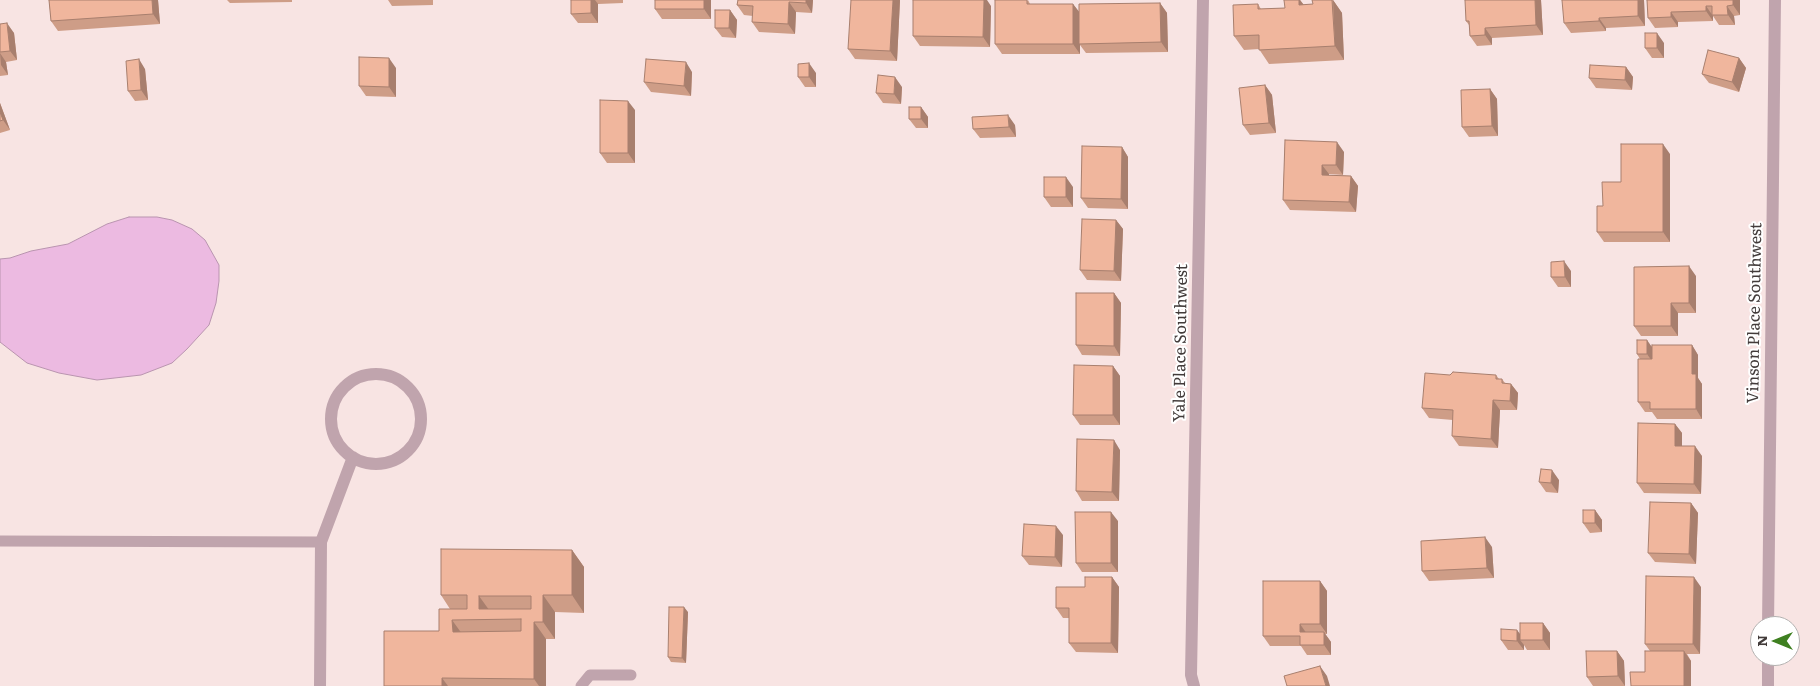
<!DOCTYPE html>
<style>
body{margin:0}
#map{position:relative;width:1820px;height:686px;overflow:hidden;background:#f8e4e3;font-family:Literata,serif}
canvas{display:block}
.north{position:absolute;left:1750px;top:616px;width:50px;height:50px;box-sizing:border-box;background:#fff;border:1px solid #b3b1b0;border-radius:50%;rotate:270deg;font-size:14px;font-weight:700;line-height:20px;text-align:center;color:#423b3a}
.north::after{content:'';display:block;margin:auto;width:18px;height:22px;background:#3f8021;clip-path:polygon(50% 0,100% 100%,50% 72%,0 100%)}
</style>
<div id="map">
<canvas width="1820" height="686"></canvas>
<div class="north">N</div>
</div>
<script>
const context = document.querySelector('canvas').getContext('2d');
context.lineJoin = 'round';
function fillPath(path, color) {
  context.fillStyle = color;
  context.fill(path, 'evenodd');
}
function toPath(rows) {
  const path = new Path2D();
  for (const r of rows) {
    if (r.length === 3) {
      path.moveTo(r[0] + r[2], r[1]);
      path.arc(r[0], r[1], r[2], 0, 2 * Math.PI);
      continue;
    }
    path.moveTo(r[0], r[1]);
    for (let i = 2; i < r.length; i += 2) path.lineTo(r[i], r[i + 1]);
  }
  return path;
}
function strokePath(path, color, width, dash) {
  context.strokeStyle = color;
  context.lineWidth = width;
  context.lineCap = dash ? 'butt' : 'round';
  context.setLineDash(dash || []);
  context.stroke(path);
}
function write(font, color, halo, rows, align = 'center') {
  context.font = font + ' Literata,serif';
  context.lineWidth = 4;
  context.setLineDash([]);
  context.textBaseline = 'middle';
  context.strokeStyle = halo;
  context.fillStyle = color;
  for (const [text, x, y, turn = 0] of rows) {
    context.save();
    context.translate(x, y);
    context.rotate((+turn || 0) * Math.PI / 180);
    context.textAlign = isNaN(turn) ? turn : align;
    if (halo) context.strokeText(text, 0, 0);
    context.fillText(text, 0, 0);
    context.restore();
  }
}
const water = toPath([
 [129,217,157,217,172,220,192,229,205,240,219,265,219,281,216,303,209,325,187,349,172,363,141,375,97,380,59,373,27,363,0,342,0,259,10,258,31,251,68,244,107,224,129,217]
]);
const lane = toPath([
 [0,541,321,542],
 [581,686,590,675,631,675]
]);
const street = toPath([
 [376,419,45],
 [1768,626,1775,0],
 [320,686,321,542,353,457],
 [1194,686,1191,675,1203,0],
 [1768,686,1768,656]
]);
const wall = toPath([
 [49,0,158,0,160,24,58,31,51,21],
 [227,0,292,0,292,2,230,3],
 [388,0,433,0,433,5,392,6],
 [571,0,623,0,623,3,598,4,598,23,578,23,571,14],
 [711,0,711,19,662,19,655,9],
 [738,0,813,0,812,13,796,12,795,34,759,32,752,22,753,16,744,15,737,5],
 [900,0,897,61,855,59,848,49],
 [1028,0,1030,4,1073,4,1079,12,1160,3,1167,13,1168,52,1086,53,1080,45,1080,54,1002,54,995,44],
 [1300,0,1304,5,1313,4,1333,0,1342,13,1344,60,1269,64,1259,49,1244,50,1234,36,1258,4,1261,9,1285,8],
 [1541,0,1543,35,1492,38,1492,45,1477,46,1470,36,1469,25,1466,21],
 [1644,0,1645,26,1606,28,1606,31,1571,33,1564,23],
 [1647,0,1740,0,1740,15,1734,16,1735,25,1719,25,1713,16,1713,21,1678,22,1678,27,1655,28,1648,18],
 [991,6,990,47,920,46,913,36],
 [730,10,737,20,736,38,722,37,715,28],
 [0,24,14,33,17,60,6,62,8,75,0,76],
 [1664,43,1664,58,1652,58,1645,48],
 [1739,58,1746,68,1739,92,1709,83,1702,74],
 [1626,67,1633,77,1632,90,1596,88,1589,78],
 [396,68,396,97,366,96,359,86],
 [145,69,148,100,135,101,128,91],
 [692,72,691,96,651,92,644,82],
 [816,73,816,87,805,87,798,77],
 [1265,85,1272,95,1276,133,1250,135,1243,125],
 [902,87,901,104,883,103,876,93],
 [1490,89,1497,99,1498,136,1469,137,1462,127],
 [0,103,10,130,0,133],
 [921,107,928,117,928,128,916,128,909,119],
 [635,110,635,163,607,163,600,153],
 [1015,125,1016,137,980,138,973,129],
 [1285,140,1344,152,1343,175,1329,174,1329,175,1351,176,1358,186,1356,212,1290,210,1283,200],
 [1122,147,1128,157,1128,209,1088,208,1081,198],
 [1670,154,1670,242,1604,242,1597,232,1603,206,1621,182],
 [1073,187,1073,207,1051,207,1044,197],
 [1116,220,1123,229,1121,281,1087,280,1080,270],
 [1571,271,1571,287,1558,287,1551,277],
 [1696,276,1696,313,1678,313,1678,336,1641,336,1634,326],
 [1114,293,1121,303,1120,356,1082,355,1076,345],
 [1692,345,1698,355,1698,378,1702,384,1702,419,1657,419,1652,412,1645,412,1638,402,1640,359,1637,354,1652,346],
 [1113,366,1120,376,1120,425,1080,425,1073,415],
 [1450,375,1496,375,1499,379,1502,379,1505,383,1511,384,1518,393,1517,410,1500,410,1498,448,1459,446,1452,436,1453,420,1429,418,1422,408],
 [1675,424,1682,433,1682,446,1702,456,1701,494,1644,493,1637,483],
 [1120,450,1119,501,1082,501,1076,491],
 [1559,480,1558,493,1546,492,1539,482],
 [1691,503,1698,513,1696,564,1655,562,1648,553],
 [1595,510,1602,520,1602,532,1590,533,1583,523],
 [1118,521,1118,572,1082,572,1076,563],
 [1063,535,1062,567,1029,565,1022,556],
 [1492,547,1494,578,1429,581,1422,571],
 [572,550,584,567,584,613,555,612,555,639,546,639,546,686,384,686,439,631,450,609,441,595],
 [1112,577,1119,587,1118,653,1076,652,1069,643,1069,618,1063,618,1056,608,1085,587],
 [1320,581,1327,591,1327,634,1325,634,1331,642,1331,655,1307,655,1301,646,1270,646,1263,636],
 [1701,587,1700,654,1687,654,1691,661,1691,686,1645,672,1650,651,1645,644],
 [688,612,686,663,671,662,668,657],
 [1543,623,1550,633,1550,650,1527,650,1524,645,1524,650,1508,650,1501,640,1520,634],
 [1617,651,1624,661,1625,686,1593,686,1587,677]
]);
const shadedWall = toPath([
 [152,0,158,0,160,24,153,14],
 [591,0,595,0,598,4,598,23,591,13],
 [704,0,711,0,711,19,704,9],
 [806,0,813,0,812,13,806,3],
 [893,0,900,0,897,61,890,51],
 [984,0,987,0,991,6,990,47,983,37],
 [1299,0,1300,0,1309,12,1299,5],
 [1333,0,1342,13,1344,60,1335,46],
 [1535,0,1541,0,1543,35,1536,25],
 [1638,0,1644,0,1645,26,1638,16],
 [1733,0,1740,0,1740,15,1733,5],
 [789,2,796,12,795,34,788,24],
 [1160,3,1167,13,1168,52,1161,42],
 [1073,4,1080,13,1080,54,1073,44],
 [1706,6,1713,16,1713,21,1706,11],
 [1727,6,1734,16,1735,25,1728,15],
 [730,10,737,20,736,38,729,28],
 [1671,12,1678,22,1678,27,1671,17],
 [1599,18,1606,28,1606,31,1599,21],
 [7,23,14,33,17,60,10,51],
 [1485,28,1492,38,1492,45,1485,35],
 [1657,33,1664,43,1664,58,1657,48],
 [0,53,6,62,8,75,1,65],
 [389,58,396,68,396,97,389,87],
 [1739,58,1746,68,1739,92,1732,82],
 [139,59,145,69,148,100,141,90],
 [686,62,692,72,691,96,684,86],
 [809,63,816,73,816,87,809,77],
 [1626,67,1633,77,1632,90,1625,80],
 [895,77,902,87,901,104,894,94],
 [1265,85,1272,95,1276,133,1269,123],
 [1490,89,1497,99,1498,136,1492,126],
 [628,101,635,110,635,163,628,153],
 [0,103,10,130,3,120,0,112],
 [921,107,928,117,928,128,921,119],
 [1008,115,1015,125,1016,137,1009,127],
 [1337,142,1344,152,1343,175,1336,165],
 [1663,144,1670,154,1670,242,1663,232],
 [1122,147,1128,157,1128,209,1121,199],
 [1322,165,1329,174,1329,185,1322,175],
 [1351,176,1358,186,1356,212,1349,202],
 [1066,177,1073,187,1073,207,1066,197],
 [1116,220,1123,229,1121,281,1114,271],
 [1564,261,1571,271,1571,287,1565,277],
 [1689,266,1696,276,1696,313,1689,303],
 [1114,293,1121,303,1120,356,1114,346],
 [1671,303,1678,313,1678,336,1671,326],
 [1647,340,1654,350,1654,364,1647,354],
 [1692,345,1698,355,1698,378,1702,384,1702,419,1696,409,1692,374],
 [1113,366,1120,376,1120,425,1113,415],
 [1511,384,1518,393,1517,410,1510,401],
 [1493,400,1500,410,1498,448,1491,439],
 [1675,424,1682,433,1682,456,1675,446],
 [1114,440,1120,450,1119,501,1112,492],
 [1695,446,1702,456,1701,494,1694,484],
 [1552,470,1559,480,1558,493,1551,483],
 [1691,503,1698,513,1696,564,1689,554],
 [1595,510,1602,520,1602,532,1595,523],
 [1111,512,1118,521,1118,572,1111,563],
 [1056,526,1063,535,1062,567,1055,557],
 [1485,537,1492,547,1494,578,1487,568],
 [572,550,584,567,584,613,572,595],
 [1112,577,1119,587,1118,653,1111,643],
 [1694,577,1701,587,1700,654,1693,644],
 [1320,581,1327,591,1327,634,1320,624],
 [543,595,555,612,555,639,543,622],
 [479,596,492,614,479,609],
 [684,607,688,612,686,663,682,658],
 [452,620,465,638,453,632],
 [534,622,546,639,546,686,539,686,534,679],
 [1543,623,1550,633,1550,650,1543,640],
 [1300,624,1307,634,1300,632],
 [1517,630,1524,639,1520,640,1524,645,1524,650,1517,641],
 [1324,632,1331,642,1331,655,1324,645],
 [1617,651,1624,661,1625,686,1618,676],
 [1684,651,1691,661,1691,686,1684,686],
 [1320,666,1327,676,1330,686,1326,686],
 [442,678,448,686,442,686]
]);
const building = toPath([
 [49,0,152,0,153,14,51,21,49,0],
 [571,0,591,0,591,13,571,14,571,0],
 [655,0,704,0,704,9,655,9,655,0],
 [738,0,806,0,806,3,789,2,788,24,752,22,753,6,737,5,738,0],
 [851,0,893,0,890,51,848,49,851,0],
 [913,0,984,0,983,37,913,36,913,0],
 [995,0,1027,0,1027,4,1073,4,1073,44,995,44,995,0],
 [1284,0,1299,0,1299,5,1313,4,1312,0,1332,0,1335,46,1259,50,1259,35,1234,36,1233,5,1258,4,1258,9,1285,8,1284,0],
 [1465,0,1535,0,1536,25,1485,28,1485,35,1470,36,1469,21,1466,21,1465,0],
 [1562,0,1638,0,1638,16,1599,18,1599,21,1564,23,1562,0],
 [1647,0,1733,0,1733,5,1727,6,1728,15,1712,15,1712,6,1706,6,1706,11,1671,12,1671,17,1648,18,1647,0],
 [1160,3,1161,42,1079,44,1079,4,1160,3],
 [715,10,730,10,729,28,715,28,715,10],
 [7,23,10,51,0,52,0,24,7,23],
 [1645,33,1657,33,1657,48,1645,48,1645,33],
 [1708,50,1739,58,1732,82,1702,74,1708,50],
 [359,57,389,58,389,87,359,86,359,57],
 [139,59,141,90,128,91,126,61,139,59],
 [646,59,686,62,684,86,644,82,646,59],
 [809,63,809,77,798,77,798,64,809,63],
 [1590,65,1626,67,1625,80,1589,78,1590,65],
 [878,75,895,77,894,94,876,93,878,75],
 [1265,85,1269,123,1243,125,1239,88,1265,85],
 [1490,89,1492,126,1462,127,1461,90,1490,89],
 [600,100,628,101,628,153,600,153,600,100],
 [909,107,921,107,921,119,909,119,909,107],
 [0,112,3,120,0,121,0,112],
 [1008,115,1009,127,973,129,972,117,1008,115],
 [1285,140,1337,142,1336,165,1322,165,1322,175,1351,176,1349,202,1283,200,1285,140],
 [1621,144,1663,144,1663,232,1597,232,1597,206,1603,206,1602,182,1621,182,1621,144],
 [1082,146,1122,147,1121,199,1081,198,1082,146],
 [1044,177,1066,177,1066,197,1044,197,1044,177],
 [1082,219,1116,220,1114,271,1080,270,1082,219],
 [1564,261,1565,277,1551,277,1551,262,1564,261],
 [1689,266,1689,303,1671,303,1671,326,1634,326,1634,267,1689,266],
 [1076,293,1114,293,1114,346,1076,345,1076,293],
 [1637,340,1647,340,1647,354,1637,354,1637,340],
 [1652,345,1692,345,1692,374,1696,374,1696,409,1650,409,1650,402,1638,402,1638,359,1652,359,1652,345],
 [1074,365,1113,366,1113,415,1073,415,1074,365],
 [1453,372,1496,375,1496,379,1502,379,1502,383,1511,384,1510,401,1493,400,1491,439,1452,436,1453,410,1422,408,1425,373,1450,375,1453,372],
 [1638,423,1675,424,1675,446,1695,446,1694,484,1637,483,1638,423],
 [1077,439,1114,440,1112,492,1076,491,1077,439],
 [1541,469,1552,470,1551,483,1539,482,1541,469],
 [1650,502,1691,503,1689,554,1648,553,1650,502],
 [1583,510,1595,510,1595,523,1583,523,1583,510],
 [1075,512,1111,512,1111,563,1076,563,1075,512],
 [1024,524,1056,526,1055,557,1022,556,1024,524],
 [1485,537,1487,568,1422,571,1421,541,1485,537],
 [441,549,572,550,572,595,543,595,543,622,534,622,534,679,442,678,442,686,384,686,384,631,439,631,439,609,467,609,467,595,441,595,441,549],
 [479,596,531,596,531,609,479,609,479,596],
 [521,619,521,631,453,632,452,620,521,619],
 [1646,576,1694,577,1693,644,1645,644,1646,576],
 [1085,577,1112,577,1111,643,1069,643,1069,608,1056,608,1056,587,1085,587,1085,577],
 [1263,581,1320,581,1320,624,1300,624,1300,632,1324,632,1324,645,1300,645,1300,636,1263,636,1263,581],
 [669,607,684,607,682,658,668,657,669,607],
 [1520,623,1543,623,1543,640,1520,640,1520,623],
 [1501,629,1517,630,1517,641,1501,640,1501,629],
 [1586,651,1617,651,1618,676,1587,677,1586,651],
 [1645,651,1684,651,1684,686,1631,686,1630,672,1645,672,1645,651],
 [1320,666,1326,686,1287,686,1284,676,1320,666]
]);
const streetNames = [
 ["Vinson Place Southwest",1755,313,-89],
 ["Yale Place Southwest",1181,343,-89]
];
fillPath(water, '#ecbae1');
strokePath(water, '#b994af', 1);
strokePath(lane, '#c0a4ad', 11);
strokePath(street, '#c0a4ad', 12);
fillPath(wall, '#ce9d87');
fillPath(shadedWall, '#a87f6e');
fillPath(building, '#f0b69d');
strokePath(building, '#a87f6e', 1);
write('16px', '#423b3a', '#fff', streetNames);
</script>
